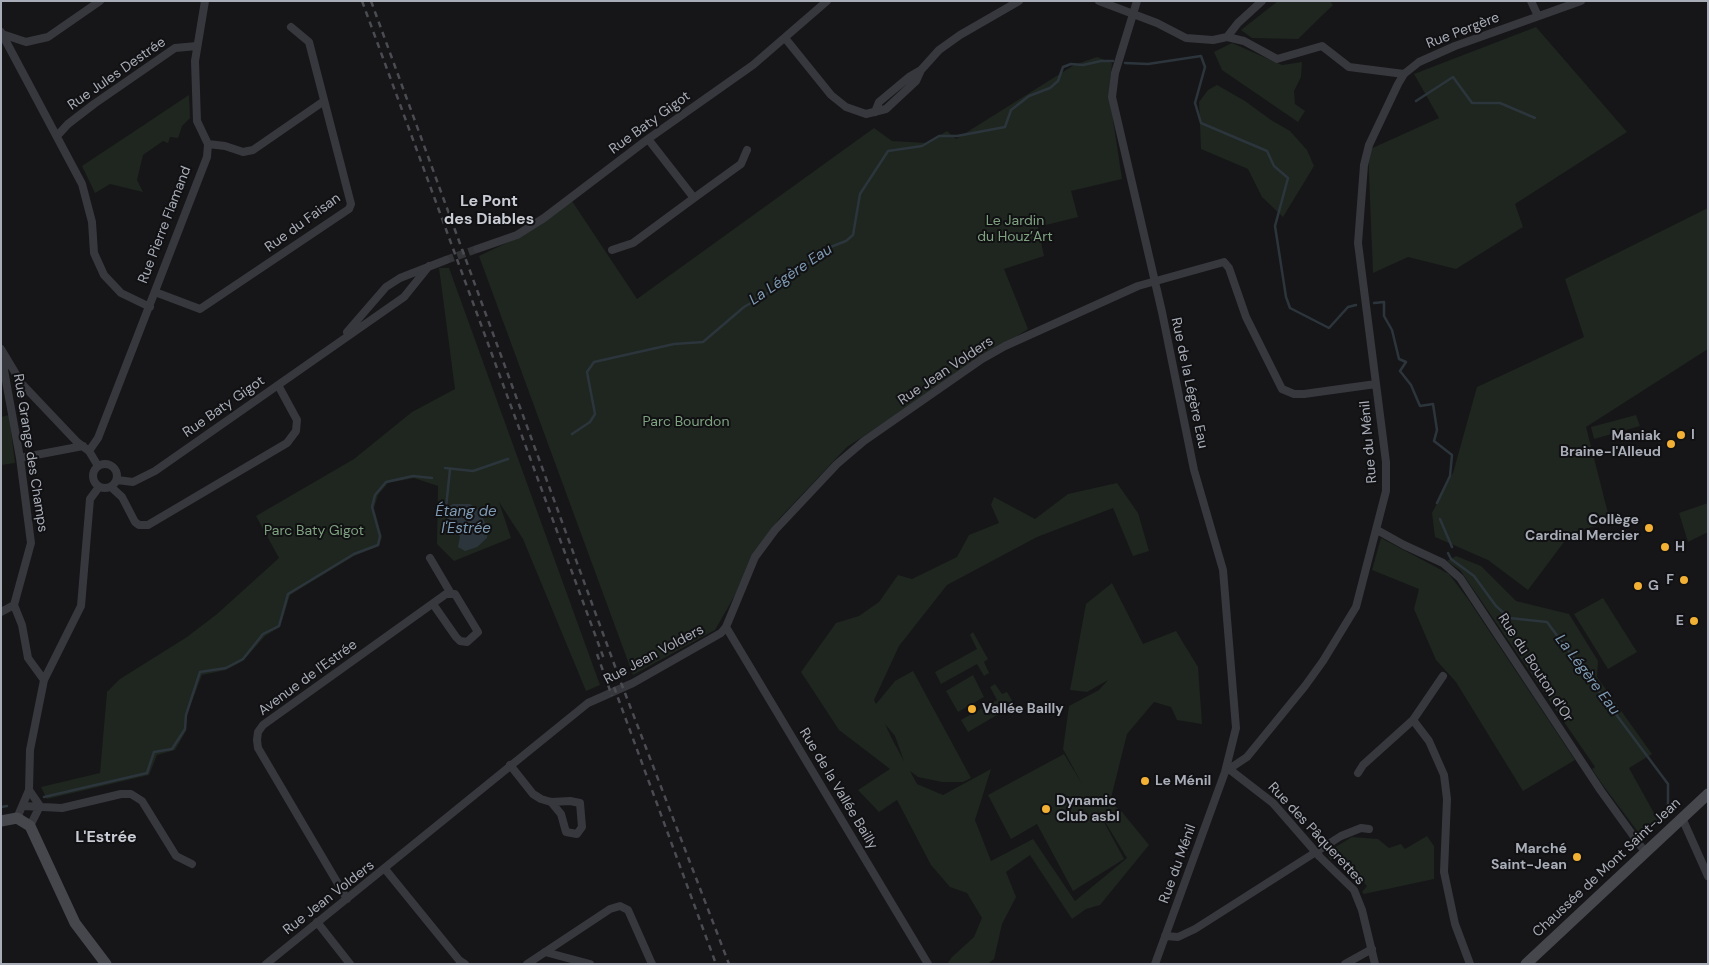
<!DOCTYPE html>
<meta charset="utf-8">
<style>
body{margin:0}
#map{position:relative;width:1709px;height:965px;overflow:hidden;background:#161618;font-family:"DM Sans",sans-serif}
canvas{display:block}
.frame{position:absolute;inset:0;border:2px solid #a8adb8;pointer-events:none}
</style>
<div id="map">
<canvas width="1709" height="965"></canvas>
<div class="frame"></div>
</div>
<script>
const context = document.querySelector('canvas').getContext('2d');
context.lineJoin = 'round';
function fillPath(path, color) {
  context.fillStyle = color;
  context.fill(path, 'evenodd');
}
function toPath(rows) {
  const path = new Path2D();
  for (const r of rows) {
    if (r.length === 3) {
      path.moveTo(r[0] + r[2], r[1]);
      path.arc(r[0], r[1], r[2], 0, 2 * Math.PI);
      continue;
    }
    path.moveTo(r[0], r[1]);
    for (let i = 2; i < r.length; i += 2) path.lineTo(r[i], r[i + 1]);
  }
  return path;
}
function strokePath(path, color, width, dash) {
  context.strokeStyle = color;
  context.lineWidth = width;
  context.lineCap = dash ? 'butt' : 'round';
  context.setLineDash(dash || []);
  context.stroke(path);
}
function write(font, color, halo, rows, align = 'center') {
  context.font = font + ' "DM Sans",sans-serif';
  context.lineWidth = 4;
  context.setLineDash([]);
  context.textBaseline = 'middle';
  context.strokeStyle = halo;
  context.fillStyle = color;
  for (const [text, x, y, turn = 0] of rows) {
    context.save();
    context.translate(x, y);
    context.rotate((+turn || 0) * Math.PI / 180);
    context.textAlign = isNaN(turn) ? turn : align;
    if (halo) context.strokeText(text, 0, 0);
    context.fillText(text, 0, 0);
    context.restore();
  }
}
const green = toPath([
 [1278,1,1330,1,1333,5,1298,39,1252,38,1241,30],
 [1536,27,1627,132,1515,204,1523,227,1456,269,1408,257,1373,273,1368,150,1439,118,1414,74],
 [1232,43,1282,65,1302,62,1301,77,1294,91,1295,104,1305,111,1298,122,1222,70,1214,52],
 [1097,57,1112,63,1109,93,1122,179,1071,191,1078,217,1038,227,1044,256,1004,269,1028,329,847,447,778,520,715,630,633,675,479,256,523,235,572,201,637,299,874,128,892,141,927,143,947,131,956,139,1074,65],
 [1217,85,1245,101,1271,120,1290,131,1307,150,1314,166,1283,217,1262,197,1248,169,1201,149,1199,102,1208,90],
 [189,95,190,118,182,126,178,138,170,137,168,143,163,141,143,155,137,180,143,192,110,184,95,193,82,166],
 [1708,208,1708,349,1586,427,1610,521,1570,534,1528,590,1488,560,1435,537,1432,513,1453,473,1477,387,1584,337,1565,279],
 [439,268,449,268,600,685,586,691,523,539,499,502,511,538,454,561,437,544,438,486,414,478,388,483,378,495,374,508,382,537,379,546,354,556,290,595,280,627,265,636,243,661,226,670,202,675,187,714,186,731,175,750,157,755,149,775,47,799,41,787,100,773,107,692,120,679,187,637,217,614,279,558,256,516,354,459,412,412,455,389],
 [9,415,15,463,1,465,1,417],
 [1636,415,1640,426,1594,439,1591,427],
 [1117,483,1138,513,1149,551,1133,556,1113,508,1037,537,947,585,899,646,874,700,876,704,895,681,913,671,971,778,963,782,942,782,918,777,910,771,917,784,943,795,991,769,975,820,991,861,1033,839,1075,901,1127,858,1096,807,1124,859,1073,891,1037,824,1011,839,988,795,1064,754,1082,784,1063,749,1069,706,1099,690,1108,680,1087,692,1070,690,1086,604,1112,583,1143,644,1176,631,1198,667,1202,724,1177,720,1171,707,1154,702,1127,734,1110,802,1122,812,1149,845,1100,905,1086,909,1072,919,1030,855,1006,872,1016,897,1002,924,994,959,988,964,947,964,952,957,974,937,982,918,967,893,950,887,931,865,897,800,879,812,858,790,890,769,839,730,801,672,836,623,859,616,879,602,898,575,912,579,957,557,969,535,999,523,991,505,994,497,1035,519,1068,494],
 [885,724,895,736,904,761,892,739],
 [1708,503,1708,532,1688,542,1679,513],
 [1381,538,1449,574,1468,599,1575,760,1523,791,1456,682,1436,660,1414,609,1419,589,1372,570],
 [1456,556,1481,566,1516,601,1569,614,1598,661,1597,677,1652,754,1629,768,1659,822,1641,836,1602,784,1592,769,1595,767,1460,570,1447,561],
 [1603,598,1637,652,1608,669,1574,614],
 [973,632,988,659,984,662,989,673,984,676,977,664,941,684,935,672,977,649,970,635],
 [973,675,984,697,958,712,946,691],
 [995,684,1002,694,1007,692,1016,707,1009,708,968,732,961,720,997,700,990,687],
 [1427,836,1434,846,1434,879,1364,894,1362,892,1367,886,1337,854,1331,860,1327,855,1334,848,1352,837,1378,839,1389,848,1401,844,1405,849]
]);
const water = toPath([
 [453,504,470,504,479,510,488,529,487,538,477,547,465,551,458,547,460,536,448,526,446,508]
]);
const stream = toPath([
 [1125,63,1148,64,1201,56,1205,67,1195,103,1201,123,1267,151,1274,166,1288,178,1275,226,1286,297,1290,308,1329,328,1348,307,1356,305],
 [1416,101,1453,77,1472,103,1500,103,1535,118],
 [1374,303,1384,302,1384,316,1392,330,1399,359,1406,362,1400,371,1411,385,1420,406,1433,404,1437,430,1434,441,1452,455,1450,476,1437,503],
 [572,434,590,422,595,414,587,372,594,362,674,344,703,342,744,307,775,289,828,248,846,241,853,235,860,194,888,151,922,146,939,136,957,136,1005,127,1011,110,1029,96,1050,88,1058,81,1063,67,1071,64,1083,65,1101,61,1113,61],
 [445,468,473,471,508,459],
 [446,508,450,469],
 [1440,519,1452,547],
 [1448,553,1451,559,1474,576,1496,606,1509,618,1547,622,1668,784,1668,811],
 [44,797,147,773,154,752,172,749,185,729,186,715,200,672,226,668,243,659,263,634,279,626,288,594,354,554,378,545,380,536,372,507,375,495,386,482,413,476,432,478],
 [1,807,7,806]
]);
const minorTunnel = toPath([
 [446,260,477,249]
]);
const minor = toPath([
 [1099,1,1157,23,1186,38,1213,40,1227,37,1244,41,1277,59,1322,46,1349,67,1404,74],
 [1137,1,1115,73,1112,97,1162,312,1194,470,1223,570,1236,728,1225,772,1155,964],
 [1531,1,1538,16],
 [1,32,82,184,92,222,94,253,104,275,121,293,150,307],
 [2,34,26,42,48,37,100,1],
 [1227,37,1238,23,1262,1],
 [785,38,831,95,846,107,866,114,886,109,916,81,921,70,939,50,960,35,1019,1],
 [875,112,879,102,909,77,921,70],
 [57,136,68,124,94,104,175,48,197,46],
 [648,139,694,198],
 [208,144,225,146,243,152,253,150,324,101],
 [477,249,517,235,544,218,648,139,753,65,827,1],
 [612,250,633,243,694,198,741,164,747,150],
 [155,292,200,309,349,209,351,204,309,42,291,27],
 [347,332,386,287,400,278,446,260],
 [1,349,22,384,77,442,89,451,98,466],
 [89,451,98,438,207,157,208,144,197,121,195,61,205,1],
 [20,458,83,446],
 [105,476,12],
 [117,480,133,482,155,471,404,297,429,266],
 [111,487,122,497,135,522,139,525,148,525,287,443,296,431,297,420,278,385],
 [1377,530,1404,545,1443,563,1460,578,1601,791,1645,852],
 [430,558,450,592],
 [14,605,22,625,28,658,44,680],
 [1,612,14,605,31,543,20,458,4,370,6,360],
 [726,627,928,964],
 [1413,720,1429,741,1444,775,1447,799,1444,872,1455,924,1470,964],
 [510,765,533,794,541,799,551,802,570,801,580,803,582,827,577,834,566,832,561,814,551,802],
 [1229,769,1247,757,1305,686,1323,661,1356,607,1386,491,1386,462,1358,243,1364,165,1369,145,1398,84,1404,74,1419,62,1455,46,1581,1],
 [1226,771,1229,769,1273,803,1320,857,1354,890,1362,910,1375,964],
 [1358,773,1363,765,1413,720,1443,676],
 [29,790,40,806],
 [23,806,62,808,121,794,131,794,142,801,176,856,192,864],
 [17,818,29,790,30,750,44,680,81,606,90,499,99,487],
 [1682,818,1708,876],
 [30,826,40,806],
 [385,869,459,960,465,964],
 [347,899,258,748,257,740,258,732,263,725,446,594,455,594,478,632,467,642,460,641,456,637,433,604],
 [317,922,350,964],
 [1165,936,1178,937,1195,929,1341,836,1361,828,1369,829],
 [545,952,590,964],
 [266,964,588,703,633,683,721,633,726,627,755,557,775,530,837,464,864,441,982,359,1005,346,1138,286,1224,262,1229,268,1246,317,1282,389,1294,394,1304,394,1376,384],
 [527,964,610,909,620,906,628,910,652,964],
 [1345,964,1372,949]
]);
const secondary = toPath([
 [1,821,17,818,30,826,75,923,106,964],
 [1526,964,1708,794]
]);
const rail = toPath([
 [362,1,604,659],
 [371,1,620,680,729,964],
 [597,654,612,696],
 [614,687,716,964]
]);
const markers = [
 [1681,435,5,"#f2b134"],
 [1671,444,5,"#f2b134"],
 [1649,528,5,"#f2b134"],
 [1665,547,5,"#f2b134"],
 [1684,580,5,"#f2b134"],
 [1638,586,5,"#f2b134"],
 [1694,621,5,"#f2b134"],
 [972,709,5,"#f2b134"],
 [1145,781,5,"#f2b134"],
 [1046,809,5,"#f2b134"],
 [1577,857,5,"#f2b134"]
];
const streetNames = [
 ["Rue Pergère",1463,31,-21],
 ["Rue Jules Destrée",117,74,-35],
 ["Rue Baty Gigot",650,123,-36],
 ["Rue du Faisan",303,223,-36],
 ["Rue Pierre Flamand",165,225,-69],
 ["Rue Jean Volders",946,371,-34],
 ["Rue de la Légère Eau",1189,383,78],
 ["Rue Baty Gigot",224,407,-35],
 ["Rue du Ménil",1369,442,-95],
 ["Rue Grange des Champs",30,453,81],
 ["Rue Jean Volders",654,655,-28],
 ["Rue du Bouton d'Or",1535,668,57],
 ["Avenue de l'Estrée",308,678,-36],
 ["Rue de la Vallée Bailly",838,789,59],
 ["Rue des Pâquerettes",1316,834,47],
 ["Rue du Ménil",1178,864,-70],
 ["Chaussée de Mont Saint-Jean",1607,868,-43],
 ["Rue Jean Volders",329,898,-38]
];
const parkNames = [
 ["Le Jardin",1015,221],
 ["du Houz’Art",1015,237],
 ["Parc Bourdon",686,422],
 ["Parc Baty Gigot",314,531]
];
const poiNames = [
 ["I",1691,435],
 ["Maniak",1661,436,"right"],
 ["Braine-l'Alleud",1661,452,"right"],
 ["Collège",1639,520,"right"],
 ["Cardinal Mercier",1639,536,"right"],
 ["H",1675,547],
 ["F",1674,580,"right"],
 ["G",1648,586],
 ["E",1684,621,"right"],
 ["Vallée Bailly",982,709],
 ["Le Ménil",1155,781],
 ["Dynamic",1056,801],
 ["Club asbl",1056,817],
 ["Marché",1567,849,"right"],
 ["Saint-Jean",1567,865,"right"]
];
const waterNames = [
 ["La Légère Eau",791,275,-34],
 ["Étang de",466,512],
 ["l'Estrée",466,529],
 ["La Légère Eau",1587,675,53]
];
const quarterNames = [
 ["Le Pont",489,202],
 ["des Diables",489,220],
 ["L'Estrée",106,838]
];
fillPath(green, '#1e261f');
fillPath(water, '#2c353c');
strokePath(stream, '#2c353c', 2.5);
strokePath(minorTunnel, '#333438', 8, [8, 4]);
strokePath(minor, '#37383d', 8);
strokePath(secondary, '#45474d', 11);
strokePath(rail, '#4a4c52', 2.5, [6, 5]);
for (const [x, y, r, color] of markers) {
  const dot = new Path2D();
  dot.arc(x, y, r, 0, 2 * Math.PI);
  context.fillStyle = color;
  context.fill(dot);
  strokePath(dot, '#111113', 2);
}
write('14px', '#a8adb8', '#111113', streetNames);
write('14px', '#7fa381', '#111113', parkNames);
write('bold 14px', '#a8adb8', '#111113', poiNames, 'left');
write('italic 15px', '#7f9bb3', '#111113', waterNames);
write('bold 16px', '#c9ccd4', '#111113', quarterNames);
</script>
